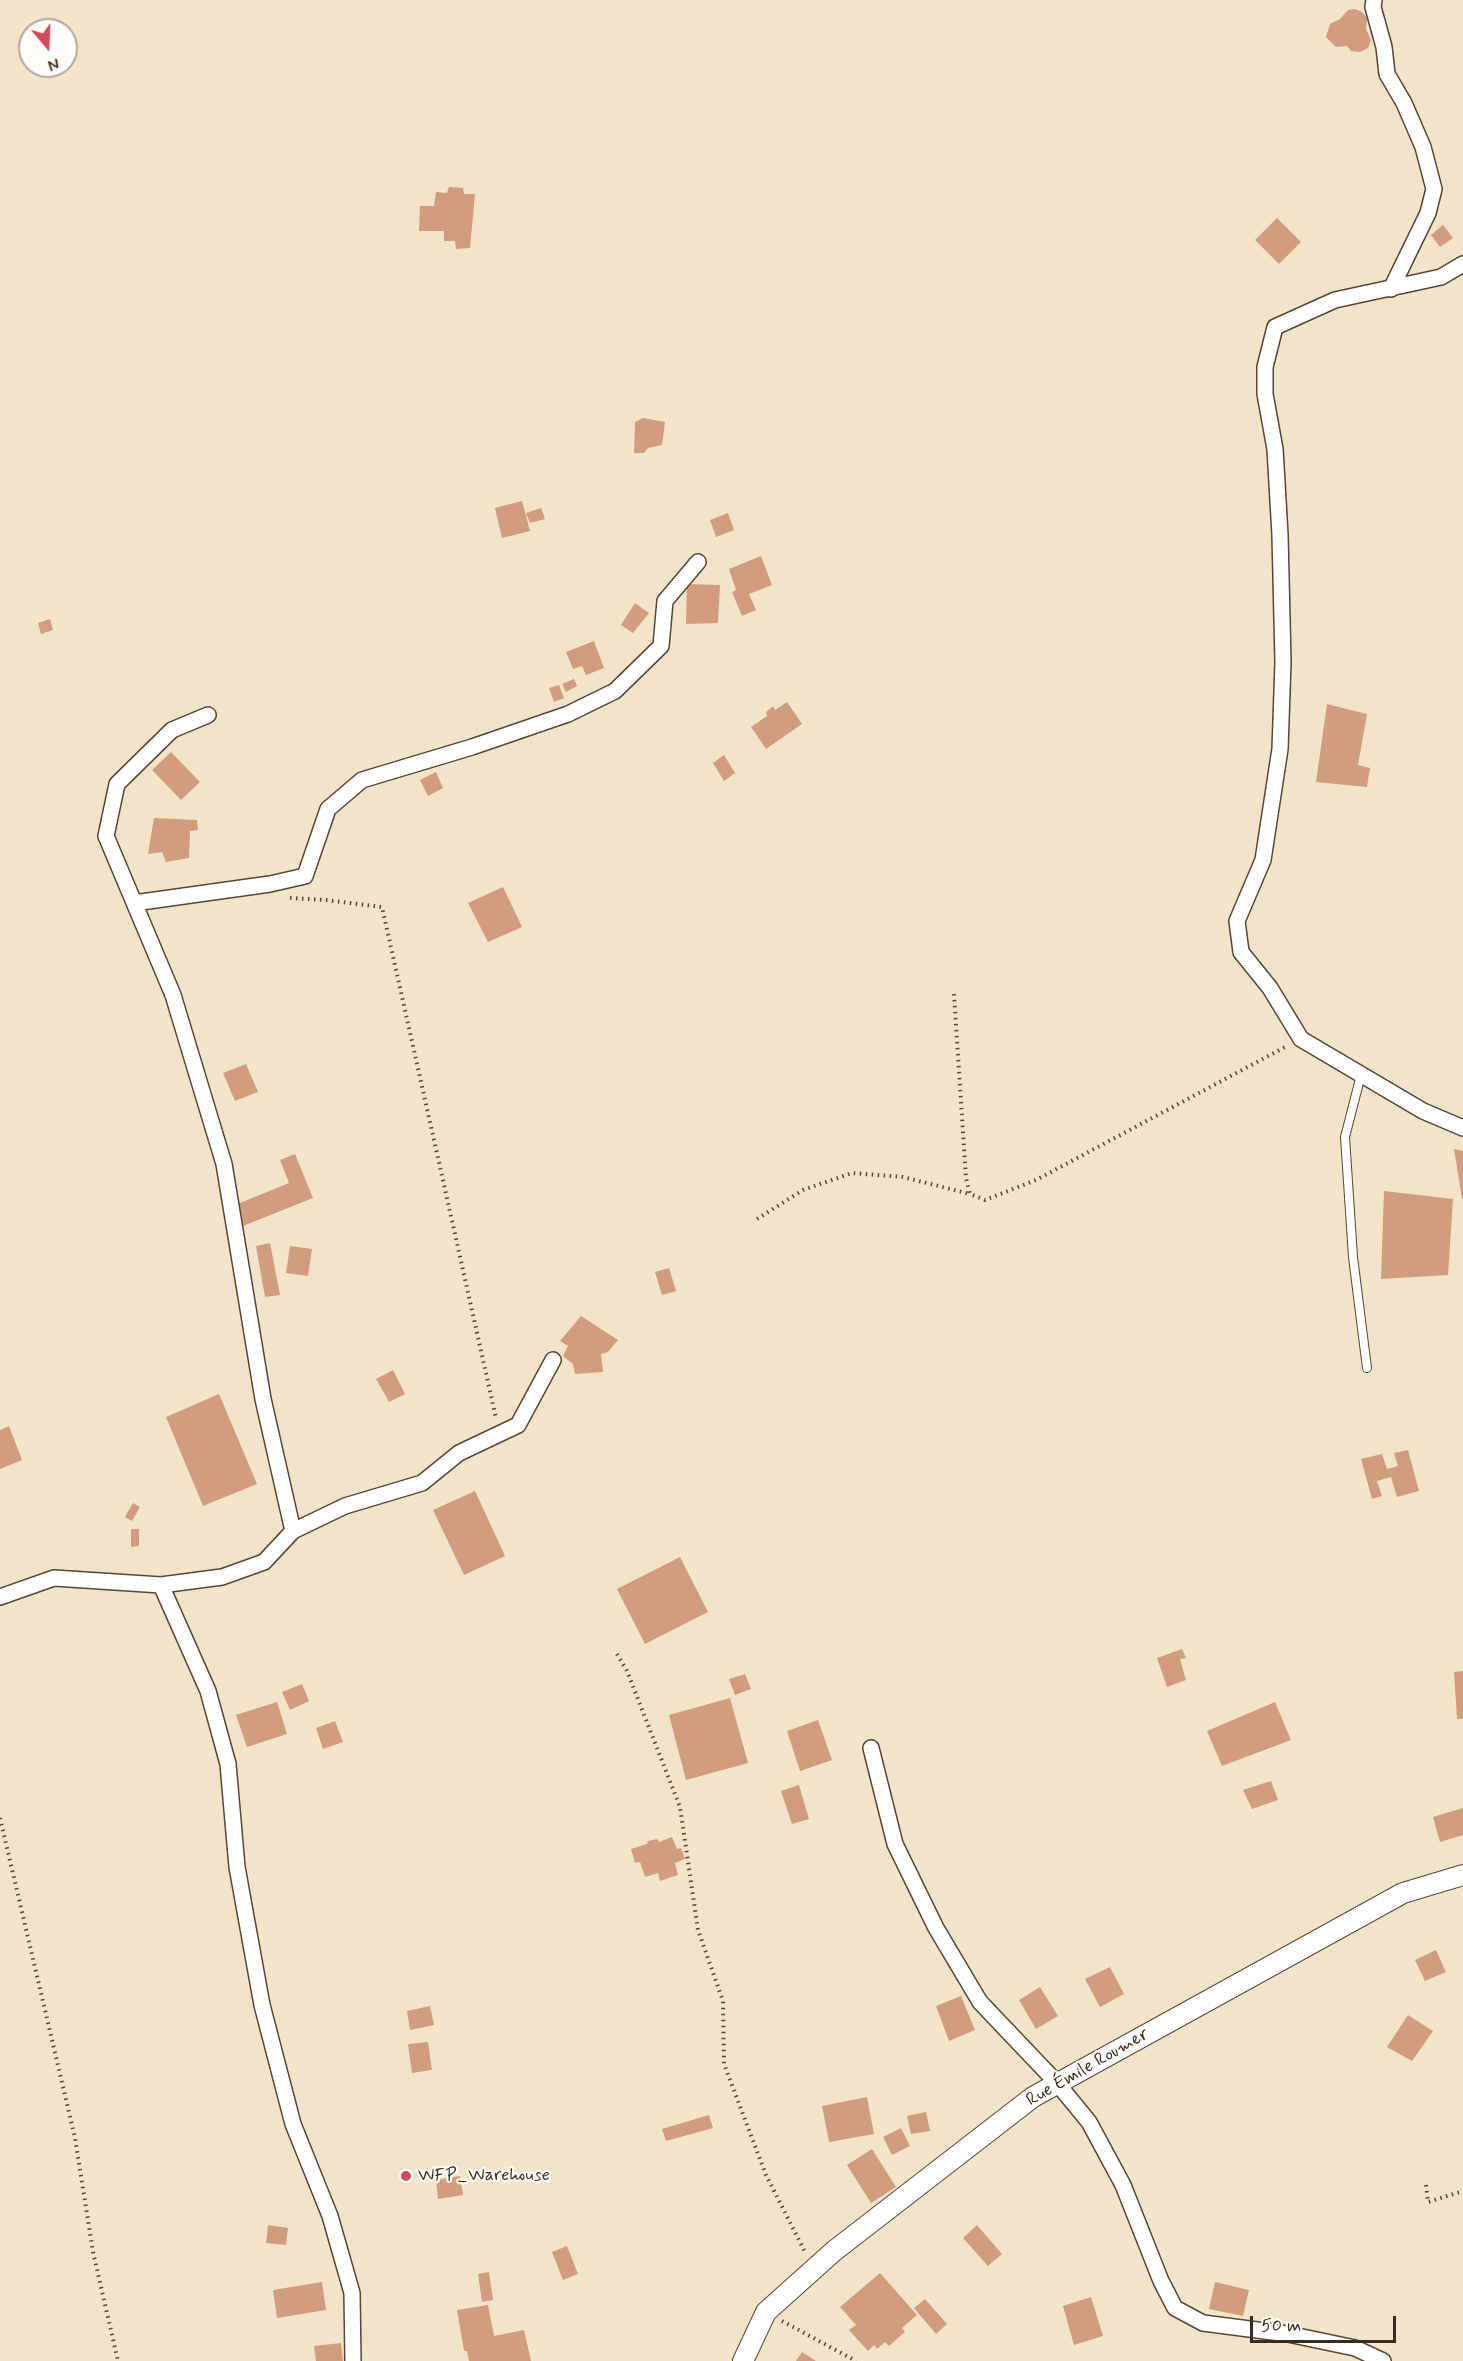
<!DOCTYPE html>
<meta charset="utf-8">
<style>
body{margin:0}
#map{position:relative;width:1463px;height:2361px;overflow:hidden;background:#f2e4c8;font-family:Mynerve,sans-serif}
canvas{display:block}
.north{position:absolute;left:18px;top:18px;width:60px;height:60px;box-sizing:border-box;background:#fdfcf7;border:2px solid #afa8a0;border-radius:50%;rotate:161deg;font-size:16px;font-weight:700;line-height:24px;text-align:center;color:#3b2a1e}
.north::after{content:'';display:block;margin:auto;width:21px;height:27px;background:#d1495b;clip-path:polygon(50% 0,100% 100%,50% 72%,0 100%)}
.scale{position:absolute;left:1250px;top:2316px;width:146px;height:27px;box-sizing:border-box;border:3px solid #3b2a1e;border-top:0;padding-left:8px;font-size:18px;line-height:21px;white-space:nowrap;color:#3b2a1e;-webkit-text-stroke:4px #fdfcf7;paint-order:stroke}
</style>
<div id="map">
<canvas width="1463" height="2361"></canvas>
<div class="north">N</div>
<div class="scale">50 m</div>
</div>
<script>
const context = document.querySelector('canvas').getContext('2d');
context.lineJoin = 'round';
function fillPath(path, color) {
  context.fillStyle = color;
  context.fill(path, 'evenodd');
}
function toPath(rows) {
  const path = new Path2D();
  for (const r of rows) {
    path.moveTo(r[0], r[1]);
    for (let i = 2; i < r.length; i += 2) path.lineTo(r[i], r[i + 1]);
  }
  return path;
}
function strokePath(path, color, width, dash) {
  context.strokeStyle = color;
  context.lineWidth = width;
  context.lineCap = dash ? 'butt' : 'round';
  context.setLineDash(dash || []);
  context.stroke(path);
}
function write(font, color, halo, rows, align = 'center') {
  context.font = font + ' Mynerve,sans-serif';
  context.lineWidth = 4.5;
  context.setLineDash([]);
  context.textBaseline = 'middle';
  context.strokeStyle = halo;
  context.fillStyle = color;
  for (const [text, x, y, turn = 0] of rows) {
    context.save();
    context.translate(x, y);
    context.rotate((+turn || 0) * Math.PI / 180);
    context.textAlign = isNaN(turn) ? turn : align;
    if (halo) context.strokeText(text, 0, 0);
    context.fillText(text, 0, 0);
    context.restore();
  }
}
const building = toPath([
 [1355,9,1362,12,1367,18,1366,29,1371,40,1368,48,1360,52,1351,51,1347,46,1336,47,1326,37,1330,24,1340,19,1348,10],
 [449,187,463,188,464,194,475,194,470,248,456,249,455,241,444,241,444,231,419,231,420,206,434,206,436,192,447,193],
 [1277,218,1301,242,1279,264,1255,240],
 [1443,225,1453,238,1440,247,1431,235],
 [643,418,665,422,662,445,648,448,644,453,634,453,635,422],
 [522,501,530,531,502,538,495,508],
 [541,508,545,519,530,523,526,513],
 [728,513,734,530,716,537,710,520],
 [761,556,772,585,749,594,756,610,742,616,732,592,736,590,729,569],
 [687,584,720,585,718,623,686,624],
 [635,603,649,613,633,633,621,625],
 [50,619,53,630,41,634,38,623],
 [594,641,604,668,586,675,582,666,573,669,566,652],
 [574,679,577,686,566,692,562,684],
 [559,685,564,698,554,702,549,688],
 [787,702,802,724,766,749,751,727,767,716,766,712,773,706,775,710],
 [1327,704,1367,714,1358,765,1370,768,1367,787,1316,782],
 [171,752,200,782,181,800,152,770],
 [724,755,735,773,724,781,713,763],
 [436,772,443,788,428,796,420,780],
 [154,818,197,820,198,830,190,831,189,858,166,862,162,852,148,854],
 [503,887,522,927,488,942,468,903],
 [246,1064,258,1092,235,1101,223,1073],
 [1454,1149,1463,1151,1463,1199,1462,1199],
 [295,1154,313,1198,243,1226,235,1205,289,1183,280,1160],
 [1384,1191,1453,1199,1448,1275,1381,1279],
 [270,1243,280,1295,265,1297,256,1246],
 [290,1246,312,1249,308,1276,286,1273],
 [669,1268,676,1291,662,1295,655,1272],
 [581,1316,618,1340,608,1352,601,1354,603,1372,575,1374,573,1364,563,1356,568,1346,560,1341],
 [393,1370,405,1394,389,1402,376,1379],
 [219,1394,257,1484,203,1506,166,1417],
 [9,1426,22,1460,0,1469,0,1430],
 [1408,1450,1419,1491,1397,1497,1391,1477,1377,1481,1382,1496,1372,1499,1361,1459,1382,1454,1387,1469,1398,1466,1394,1453],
 [475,1491,505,1556,464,1575,433,1510],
 [133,1503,140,1507,132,1521,125,1517],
 [131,1529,139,1529,139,1546,131,1547],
 [680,1557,708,1612,645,1644,617,1589],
 [1182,1649,1186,1658,1180,1659,1186,1680,1167,1687,1157,1658],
 [1463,1671,1463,1719,1457,1719,1454,1672],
 [745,1674,751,1689,735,1695,729,1679],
 [302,1684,309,1701,290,1710,282,1692],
 [730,1698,748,1763,686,1780,669,1715],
 [277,1702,287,1734,247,1747,236,1715],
 [1275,1702,1291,1740,1222,1766,1207,1731],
 [818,1720,832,1760,800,1771,787,1731],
 [335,1721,343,1742,323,1749,316,1728],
 [1271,1781,1278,1800,1252,1809,1243,1790],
 [799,1785,809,1819,792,1824,781,1791],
 [1463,1808,1463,1835,1440,1842,1433,1817],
 [672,1837,677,1849,681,1848,685,1859,675,1863,678,1875,660,1881,658,1873,645,1877,640,1862,635,1863,631,1849,647,1844,648,1841,657,1839,659,1842],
 [1436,1950,1446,1972,1425,1981,1415,1960],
 [1110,1967,1124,1994,1100,2007,1085,1979],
 [1040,1987,1058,2016,1036,2029,1019,2000],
 [961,1996,975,2030,949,2041,936,2006],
 [430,2006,434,2025,410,2030,407,2011],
 [1408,2015,1433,2031,1412,2061,1387,2047],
 [428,2042,432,2070,412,2073,408,2044],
 [867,2097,874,2134,829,2142,822,2106],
 [926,2112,930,2131,911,2134,907,2116],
 [709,2115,713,2128,666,2141,662,2129],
 [901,2128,910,2146,892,2155,883,2137],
 [872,2149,896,2187,871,2203,847,2165],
 [460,2176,463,2195,438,2199,436,2180],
 [268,2225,288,2228,286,2245,266,2243],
 [977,2225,1002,2254,988,2266,963,2238],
 [567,2246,578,2274,563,2280,552,2252],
 [489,2272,493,2300,482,2302,478,2274],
 [880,2273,917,2315,902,2328,905,2332,889,2346,885,2342,877,2349,874,2345,868,2351,849,2330,856,2325,840,2307],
 [322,2282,326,2310,277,2318,273,2290],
 [1215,2282,1249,2290,1243,2316,1209,2309],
 [1091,2297,1103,2336,1074,2345,1063,2306],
 [925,2299,947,2324,936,2334,914,2308],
 [488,2305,494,2336,524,2330,531,2361,469,2361,467,2351,464,2351,457,2310],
 [341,2343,343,2361,316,2361,314,2346],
 [802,2352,816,2361,796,2361]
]);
const path = toPath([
 [290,898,326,900,382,907,496,1418],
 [954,994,966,1178,970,1194,985,1200,1036,1180,1287,1046],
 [757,1219,803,1190,852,1173,903,1177,970,1194],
 [617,1654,627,1671,680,1807,698,1930,723,2001,724,2064,766,2175,805,2252],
 [0,1818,75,2138,93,2252,118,2361],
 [1426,2185,1428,2202,1463,2191],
 [782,2321,856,2361]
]);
const service = toPath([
 [1361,1075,1345,1137,1353,1257,1367,1368]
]);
const minor = toPath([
 [1374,0,1373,7,1384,47,1387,74,1404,103,1423,147,1434,189,1428,213,1391,289],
 [1463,264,1441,277,1335,300,1275,327,1265,367,1265,394,1275,449,1280,535,1283,662,1280,749,1263,860,1237,921,1241,952,1270,988,1301,1039,1423,1111,1463,1128],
 [208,715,172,730,117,784,106,836,173,995,224,1164,263,1399,293,1531],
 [134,903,270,884,305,876,328,809,362,780,472,747,568,714,615,691,661,646,665,601,698,562],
 [161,1585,208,1691,228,1764,237,1867,262,2005,293,2124,330,2216,352,2293,353,2361],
 [0,1597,54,1578,161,1585,222,1577,264,1562,293,1531,345,1506,422,1483,459,1453,518,1425,553,1360],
 [871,1748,895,1844,936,1928,980,2002,1057,2083,1089,2122,1123,2185,1161,2281,1175,2308,1203,2323,1288,2334,1355,2348,1383,2361]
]);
const tertiary = toPath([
 [743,2361,766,2312,834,2251,1033,2097,1403,1893,1463,1875]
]);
const markers = [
 [406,2176,6,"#d1495b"]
];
const streetNames = [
 ["Rue Émile Roumer",1088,2068,-30]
];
const poiNames = [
 ["WFP_Warehouse",418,2176]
];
fillPath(building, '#d19d7e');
strokePath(service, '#564638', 10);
strokePath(minor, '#564638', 18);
strokePath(tertiary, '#564638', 22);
strokePath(path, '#564638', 4, [1.5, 4.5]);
strokePath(service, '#fff', 8);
strokePath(minor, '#fff', 15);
strokePath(tertiary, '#fff', 20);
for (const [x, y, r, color] of markers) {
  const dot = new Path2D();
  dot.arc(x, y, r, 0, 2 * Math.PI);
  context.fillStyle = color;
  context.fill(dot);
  strokePath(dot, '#fdfcf7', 2);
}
write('18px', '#3b2a1e', '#fdfcf7', streetNames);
write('18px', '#3b2a1e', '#fdfcf7', poiNames, 'left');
</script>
